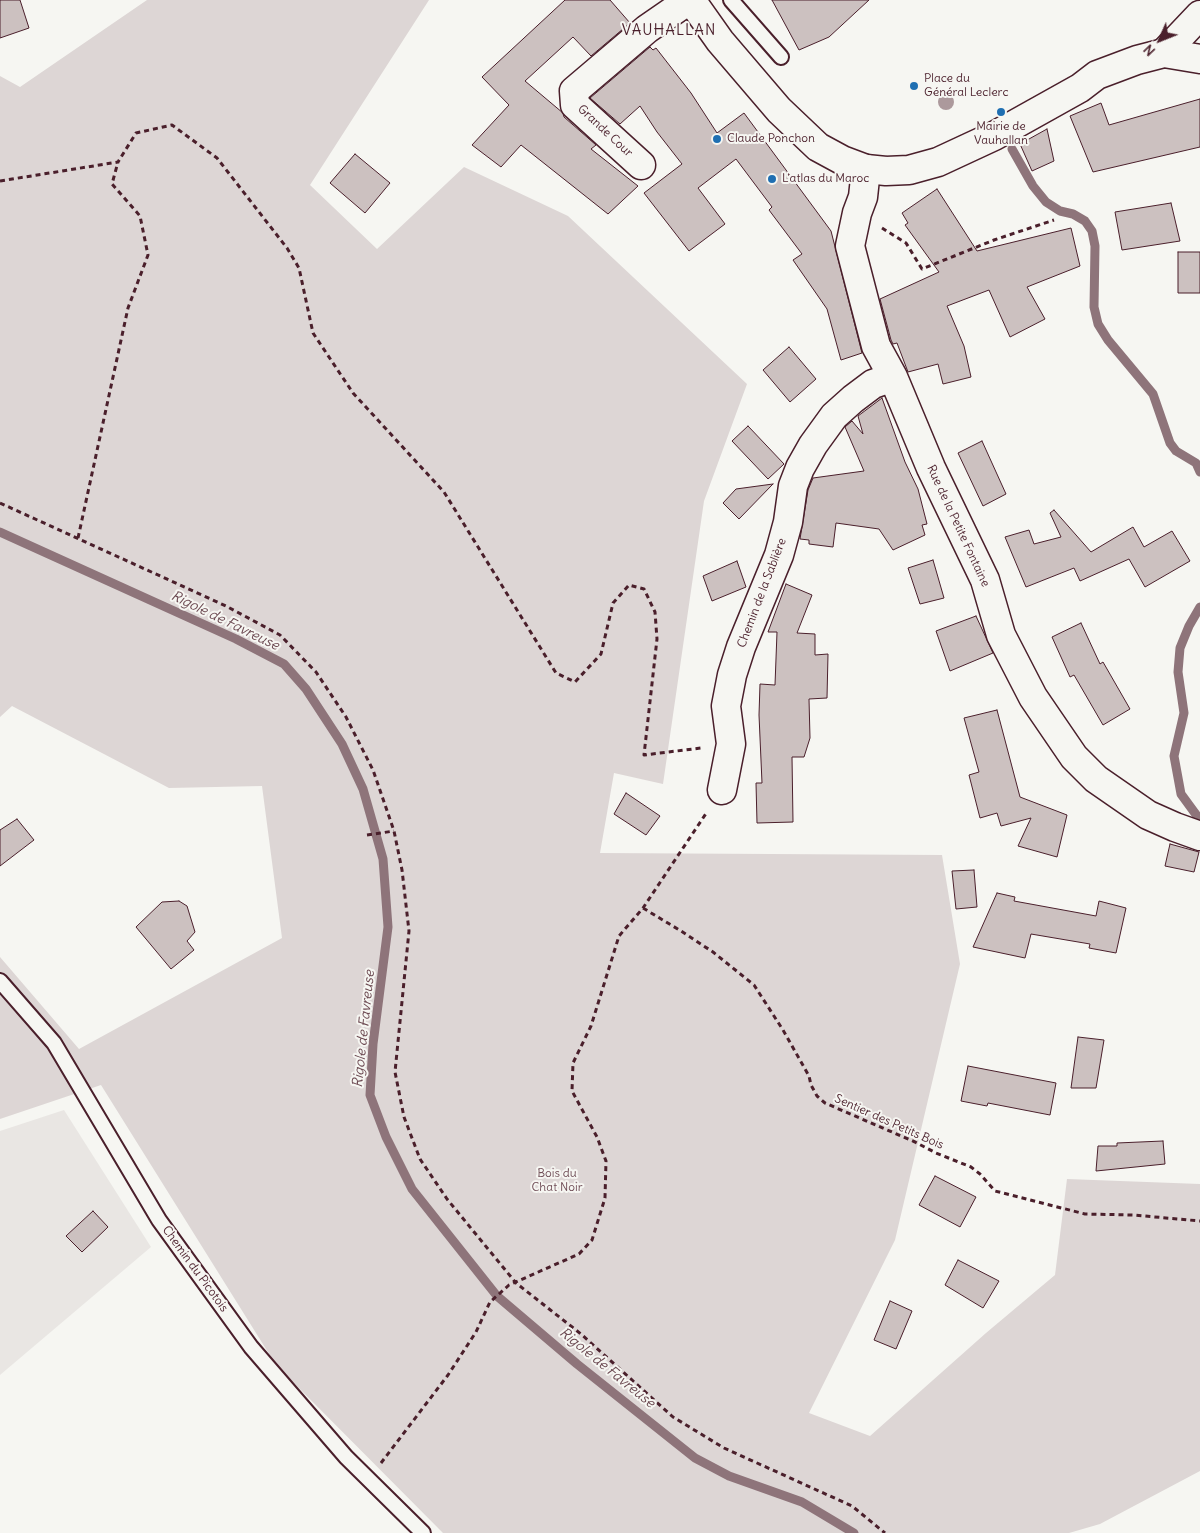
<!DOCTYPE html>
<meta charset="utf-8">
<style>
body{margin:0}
#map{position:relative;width:1200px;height:1533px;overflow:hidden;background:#f6f6f2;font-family:Delius,sans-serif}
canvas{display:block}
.north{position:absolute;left:1135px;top:15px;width:50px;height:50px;-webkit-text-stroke:4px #f6f6f2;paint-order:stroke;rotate:226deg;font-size:14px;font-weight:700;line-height:20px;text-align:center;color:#4a1f2b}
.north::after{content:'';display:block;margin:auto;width:18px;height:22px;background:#4a1f2b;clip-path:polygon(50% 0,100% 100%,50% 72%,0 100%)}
</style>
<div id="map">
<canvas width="1200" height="1533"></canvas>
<div class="north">N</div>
</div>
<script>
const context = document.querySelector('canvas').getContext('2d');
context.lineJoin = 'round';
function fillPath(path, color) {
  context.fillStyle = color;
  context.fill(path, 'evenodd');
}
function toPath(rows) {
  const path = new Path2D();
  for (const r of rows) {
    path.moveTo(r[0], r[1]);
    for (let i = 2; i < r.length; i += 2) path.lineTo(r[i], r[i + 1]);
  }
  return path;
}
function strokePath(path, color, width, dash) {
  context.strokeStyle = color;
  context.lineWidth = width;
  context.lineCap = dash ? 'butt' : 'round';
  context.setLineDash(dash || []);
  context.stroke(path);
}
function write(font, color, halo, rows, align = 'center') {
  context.font = font + ' Delius,sans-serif';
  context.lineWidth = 4;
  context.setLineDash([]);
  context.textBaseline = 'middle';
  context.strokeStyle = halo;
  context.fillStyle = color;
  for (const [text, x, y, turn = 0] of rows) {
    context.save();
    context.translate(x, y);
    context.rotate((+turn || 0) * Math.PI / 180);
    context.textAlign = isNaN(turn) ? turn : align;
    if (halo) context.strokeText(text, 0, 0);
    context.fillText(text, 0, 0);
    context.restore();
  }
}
const built = toPath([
 [64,1110,151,1247,0,1375,0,1131]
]);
const green = toPath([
 [147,0,429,0,310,185,377,249,464,167,568,216,747,384,704,501,663,784,614,773,600,853,942,855,960,964,895,1240,809,1413,870,1436,986,1333,1055,1275,1067,1179,1200,1184,1200,1471,1100,1524,1069,1533,443,1533,276,1365,101,1085,0,1119,0,957,79,1049,282,938,262,786,169,788,12,706,0,717,0,76,20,87]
]);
const stream = toPath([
 [1012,149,1033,186,1046,202,1060,211,1073,214,1085,221,1092,231,1095,246,1094,307,1098,324,1108,340,1153,394,1170,443,1176,451,1196,463,1200,472],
 [0,532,236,639,284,664,306,689,342,744,363,789,383,859,388,927,373,1044,370,1095,386,1137,412,1189,497,1296,577,1364,695,1458,729,1476,802,1502,854,1533],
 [1200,607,1189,626,1180,648,1178,672,1184,713,1174,756,1181,794,1200,820]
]);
const building = toPath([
 [0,0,20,0,29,28,0,38,0,0],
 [565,0,610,0,630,23,591,56,573,37,525,81,563,113,564,117,596,145,591,149,638,186,608,214,521,145,501,167,472,145,509,105,482,77,565,0],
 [772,0,869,0,829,37,799,50,772,0],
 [650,47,653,50,656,48,691,93,717,133,744,113,831,231,862,353,841,360,827,309,793,260,802,254,769,210,772,207,736,159,698,188,725,224,689,251,644,193,682,164,657,132,640,106,620,124,590,98,650,47],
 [1200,99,1200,147,1093,172,1070,116,1101,103,1109,125,1200,99],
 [1047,129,1054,161,1032,171,1020,144,1047,129],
 [355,154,390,183,365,213,330,183,355,154],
 [937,189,977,251,1071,228,1080,266,1027,287,1045,319,1010,337,989,290,947,306,964,346,971,377,943,384,938,364,908,372,897,343,893,344,891,340,880,299,939,272,905,225,908,223,902,213,937,189],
 [1171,203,1180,241,1122,250,1115,212,1171,203],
 [1178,252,1200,252,1200,293,1178,293,1178,252],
 [789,347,816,379,790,402,763,370,789,347],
 [882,398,905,462,918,489,927,524,922,525,925,535,893,550,879,529,836,523,833,547,809,544,809,540,800,539,808,490,813,478,864,471,845,427,852,421,863,434,858,416,882,398],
 [748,426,784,464,768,479,732,441,748,426],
 [982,441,1006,494,983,506,958,453,982,441],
 [773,484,739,519,723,503,736,489,773,484],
 [1054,510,1091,552,1133,527,1144,547,1172,531,1190,561,1145,587,1129,559,1080,581,1074,568,1026,587,1005,537,1029,530,1034,544,1061,537,1050,513,1054,510],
 [933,560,944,598,920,604,908,568,933,560],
 [737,561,746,587,712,601,703,576,737,561],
 [786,584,812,595,797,633,815,634,815,655,828,654,827,698,809,699,810,738,804,757,792,757,793,822,757,823,756,783,762,783,759,715,760,684,775,685,777,632,768,632,786,584],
 [976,616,993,653,950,671,936,631,976,616],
 [1081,623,1100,664,1103,662,1130,709,1103,725,1074,675,1070,677,1052,637,1081,623],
 [997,710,1020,797,1067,815,1057,857,1018,846,1031,818,1001,826,997,813,980,818,969,775,979,772,964,718,997,710],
 [626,793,660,816,646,835,614,814,626,793],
 [17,819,34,840,0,866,0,830,17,819],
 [1170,844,1199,852,1194,872,1165,866,1170,844],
 [974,870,977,907,956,909,952,871,974,870],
 [997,893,1015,897,1014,901,1096,916,1099,901,1126,908,1116,953,1089,948,1090,944,1031,934,1025,958,973,947,997,893],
 [179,901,187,906,195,932,187,941,194,950,171,969,136,927,162,902,179,901],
 [1078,1037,1104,1040,1096,1088,1071,1088,1078,1037],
 [968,1066,1056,1083,1050,1115,988,1103,987,1106,961,1101,968,1066],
 [1163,1141,1165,1164,1096,1171,1098,1146,1117,1146,1117,1143,1163,1141],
 [935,1176,976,1197,960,1227,919,1205,935,1176],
 [93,1211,108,1227,82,1252,66,1236,93,1211],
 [958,1260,999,1281,983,1308,945,1285,958,1260],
 [890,1301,912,1311,896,1349,874,1340,890,1301]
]);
const path = toPath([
 [0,181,118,162,136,133,172,125,217,158,287,248,299,268,313,333,353,393,444,492,556,673,575,682,601,654,613,603,629,585,644,589,655,612,657,639,644,755,701,748],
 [882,228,906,243,922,269,994,240,1054,220],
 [0,503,226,606,280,635,316,672,346,717,373,770,394,831,402,870,409,931,395,1072,404,1117,420,1159,447,1199,516,1283,581,1334,673,1417,724,1448,852,1506,885,1533],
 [78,538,128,308,148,255,140,216,112,184,118,162],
 [367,835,394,831],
 [643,908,681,931,713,952,754,985,783,1030,809,1076,811,1085,817,1096,825,1103,915,1142,936,1153,971,1167,980,1174,995,1191,1085,1214,1133,1215,1200,1221],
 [381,1463,448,1375,476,1332,490,1302,509,1285,579,1254,592,1240,605,1198,606,1161,597,1137,572,1091,573,1063,591,1026,619,936,643,908,707,812]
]);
const service = toPath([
 [731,0,781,57],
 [0,981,54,1043,159,1220,251,1347,346,1457,423,1533]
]);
const minor = toPath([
 [1164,53,1200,15],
 [641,165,575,105,574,91,647,29,689,0],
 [866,169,863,197,857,213,850,246,876,346,893,377,931,468,985,580,1001,635,1033,697,1074,757,1096,779,1148,815,1175,827,1200,836],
 [722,790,731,744,726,706,732,675,741,647,779,555,788,522,793,486,800,468,813,445,834,416,853,399,873,384,893,377]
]);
const secondary = toPath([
 [691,0,720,41,779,110,818,147,842,160,866,169,886,171,909,170,938,162,994,136,1080,88,1097,75,1137,60,1164,53,1200,59]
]);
const trees = [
 [946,102]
];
const markers = [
 [914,86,5,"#1f6fb2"],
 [1001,112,5,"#1f6fb2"],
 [717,139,5,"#1f6fb2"],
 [772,179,5,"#1f6fb2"]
];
const poiNames = [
 ["Place du",924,79],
 ["Général Leclerc",924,93],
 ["Mairie de",1001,127,"center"],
 ["Vauhallan",1001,141,"center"],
 ["Claude Ponchon",727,139],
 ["L'atlas du Maroc",782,179]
];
const streetNames = [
 ["Grande Cour",605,131,43],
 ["Rue de la Petite Fontaine",958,526,65],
 ["Chemin de la Sablière",762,593,-69],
 ["Sentier des Petits Bois",889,1122,24],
 ["Chemin du Picotois",195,1269,54]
];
const parkNames = [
 ["Bois du",557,1174],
 ["Chat Noir",557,1188]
];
const waterNames = [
 ["Rigole de Favreuse",225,621,26],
 ["Rigole de Favreuse",364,1029,-84],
 ["Rigole de Favreuse",607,1368,39]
];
const quarterNames = [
 ["VAUHALLAN",669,31]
];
fillPath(built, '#e9e6e3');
fillPath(green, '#ddd6d5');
strokePath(stream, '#8e747a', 9);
fillPath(building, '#ccc1c0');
strokePath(building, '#4a1f2b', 1);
strokePath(service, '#4a1f2b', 18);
strokePath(minor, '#4a1f2b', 31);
strokePath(secondary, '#4a1f2b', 31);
strokePath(path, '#4a1f2b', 3, [5, 4]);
strokePath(service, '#f6f6f2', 14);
strokePath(minor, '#f6f6f2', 28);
strokePath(secondary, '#f6f6f2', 28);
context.fillStyle = '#ac999c';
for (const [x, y] of trees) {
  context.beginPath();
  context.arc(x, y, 8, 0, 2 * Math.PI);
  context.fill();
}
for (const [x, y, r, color] of markers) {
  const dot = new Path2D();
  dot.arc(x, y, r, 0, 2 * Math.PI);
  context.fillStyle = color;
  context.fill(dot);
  strokePath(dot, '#f6f6f2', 2);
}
write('12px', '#4a1f2b', '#f6f6f2', poiNames, 'left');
write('12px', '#4a1f2b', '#f6f6f2', streetNames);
write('12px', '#6f4d56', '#f6f6f2', parkNames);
write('italic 14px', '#6c4a52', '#f6f6f2', waterNames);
context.letterSpacing = '1px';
write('15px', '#4a1f2b', '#f6f6f2', quarterNames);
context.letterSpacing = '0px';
</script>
